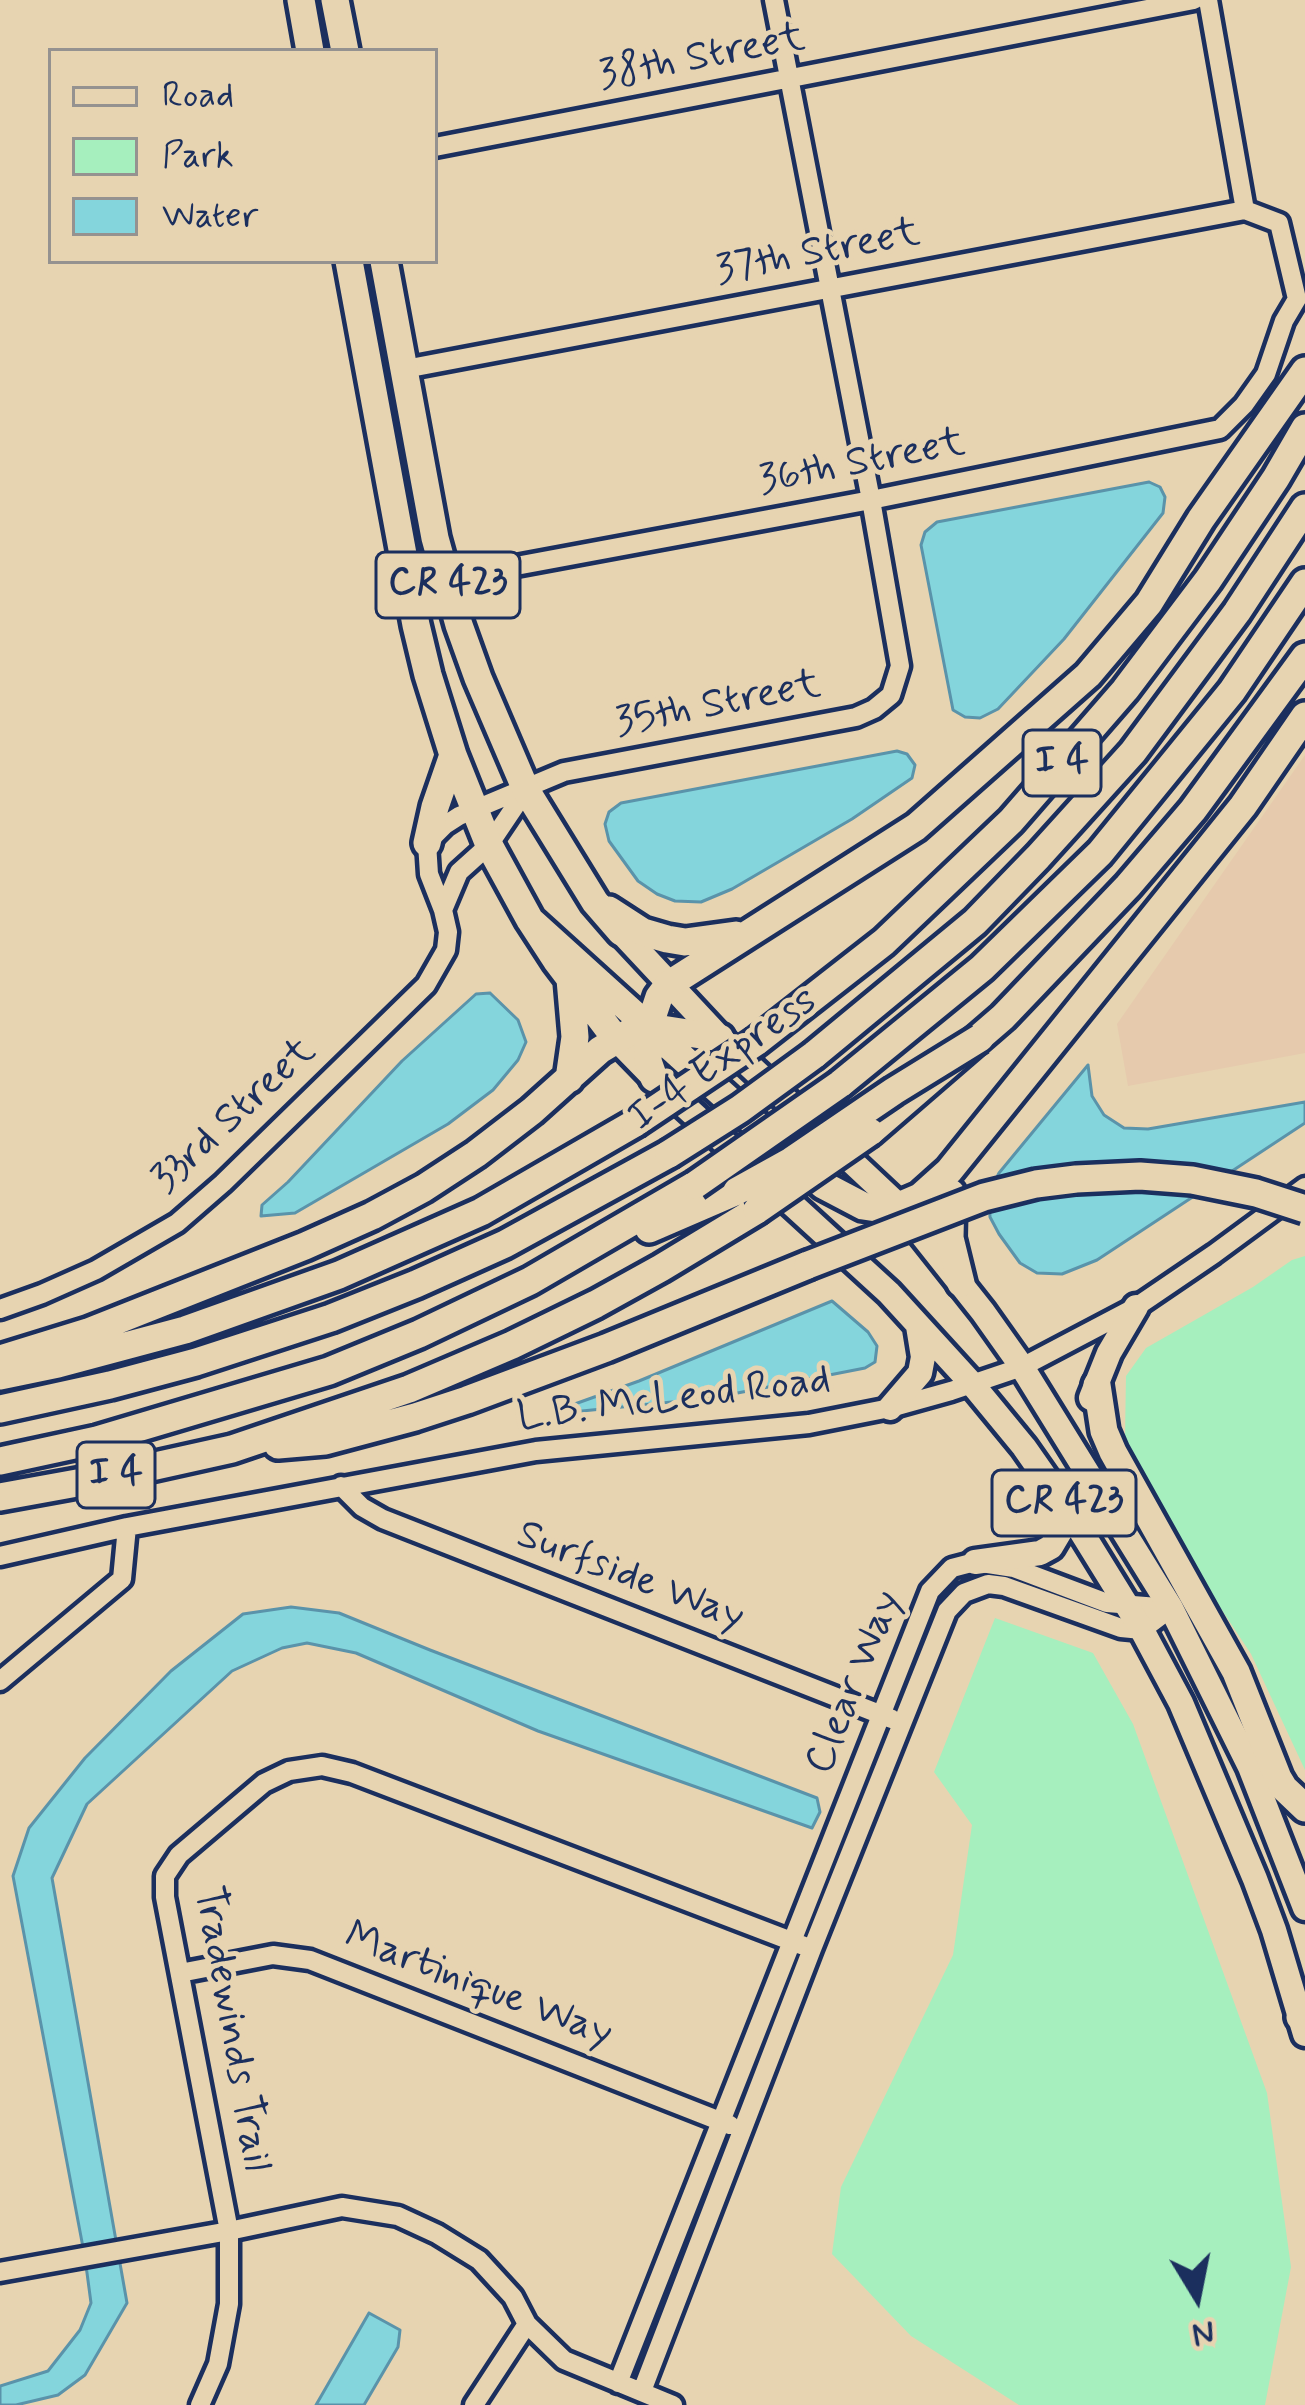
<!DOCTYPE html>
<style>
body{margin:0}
#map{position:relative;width:1305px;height:2405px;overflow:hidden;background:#e7d4b1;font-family:Mynerve,sans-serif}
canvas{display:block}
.legend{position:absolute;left:48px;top:48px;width:390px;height:216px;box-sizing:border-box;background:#e7d4b1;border:3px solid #959290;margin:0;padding:15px 21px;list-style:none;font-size:36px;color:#1b2f5e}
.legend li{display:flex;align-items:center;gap:24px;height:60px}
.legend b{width:60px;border:3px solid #959290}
.north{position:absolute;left:1137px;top:2237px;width:120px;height:120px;-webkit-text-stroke:9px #e7d4b1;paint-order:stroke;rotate:170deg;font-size:33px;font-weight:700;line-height:48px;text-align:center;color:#1b2f5e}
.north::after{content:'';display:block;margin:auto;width:42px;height:54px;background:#1b2f5e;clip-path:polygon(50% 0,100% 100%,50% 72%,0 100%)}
</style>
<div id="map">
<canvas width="1305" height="2405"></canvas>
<ul class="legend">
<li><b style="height:15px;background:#e7d4b1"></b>Road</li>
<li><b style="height:33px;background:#a6efbe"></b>Park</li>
<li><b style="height:33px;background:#84d5dc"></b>Water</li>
</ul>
<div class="north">N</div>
</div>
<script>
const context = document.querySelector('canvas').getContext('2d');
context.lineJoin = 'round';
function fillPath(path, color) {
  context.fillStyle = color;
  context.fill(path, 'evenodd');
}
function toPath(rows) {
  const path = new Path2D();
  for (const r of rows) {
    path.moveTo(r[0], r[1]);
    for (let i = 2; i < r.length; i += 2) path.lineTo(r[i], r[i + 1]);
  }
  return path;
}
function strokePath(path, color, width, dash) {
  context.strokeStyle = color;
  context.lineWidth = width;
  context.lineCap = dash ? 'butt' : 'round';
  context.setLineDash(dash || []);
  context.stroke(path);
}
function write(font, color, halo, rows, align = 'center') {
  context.font = font + ' Mynerve,sans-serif';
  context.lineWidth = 10;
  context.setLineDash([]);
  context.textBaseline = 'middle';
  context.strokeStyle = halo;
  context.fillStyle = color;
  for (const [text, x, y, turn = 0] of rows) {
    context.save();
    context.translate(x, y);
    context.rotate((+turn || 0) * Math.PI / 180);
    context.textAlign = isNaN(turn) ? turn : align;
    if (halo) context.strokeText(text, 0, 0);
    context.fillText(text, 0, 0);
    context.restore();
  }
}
const built = toPath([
 [1305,755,1305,1053,1128,1086,1117,1024]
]);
const green = toPath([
 [1305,1256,1305,1770,1251,1654,1192,1565,1125,1437,1126,1376,1146,1348,1253,1287,1292,1260],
 [995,1618,1093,1653,1133,1724,1267,2093,1291,2267,1265,2405,1019,2405,911,2336,832,2254,841,2187,953,1955,972,1825,934,1772]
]);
const water = toPath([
 [1149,482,1160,487,1165,497,1163,513,1064,639,998,709,980,718,965,717,953,710,921,545,925,532,937,522,1149,482],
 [897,751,907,754,915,765,912,778,852,819,732,889,701,902,675,901,657,894,638,881,609,841,605,824,609,812,621,803,897,751],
 [490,993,518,1020,526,1042,518,1060,493,1090,448,1124,295,1213,261,1216,262,1205,288,1182,402,1061,476,994,490,993],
 [1088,1065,1092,1096,1104,1115,1124,1128,1148,1129,1305,1102,1305,1123,1097,1260,1062,1274,1037,1273,1020,1263,999,1234,990,1217,989,1194,999,1173,1088,1065],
 [832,1301,868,1332,877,1346,875,1362,865,1368,712,1398,582,1411,558,1410,639,1381,832,1301],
 [291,1607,339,1613,430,1650,817,1798,820,1812,812,1828,538,1731,356,1653,307,1643,282,1648,232,1671,87,1804,52,1878,127,2303,85,2375,58,2395,16,2405,0,2405,0,2386,48,2371,80,2330,91,2303,85,2258,13,1876,29,1828,85,1758,171,1671,243,1614,291,1607],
 [369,2313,400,2330,398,2347,364,2405,316,2405,369,2313]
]);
const minor = toPath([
 [1208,0,1245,210],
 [435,147,1194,0],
 [405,369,1245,210],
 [446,579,871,500,1220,429,1244,405,1266,374,1284,321,1297,299,1279,223,1245,210],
 [443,910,459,872,489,845,526,790],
 [0,1309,42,1294,96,1270,177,1223,223,1183,426,985,446,950,448,932,443,910,429,874,427,843,445,825,459,816,564,772,856,717,874,709,891,695,900,666,871,500,774,0],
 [341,1486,362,1507,383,1519,892,1719],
 [0,1556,127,1527,536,1451,809,1424,890,1408,951,1391,1022,1367,1136,1307,1214,1254,1305,1187],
 [0,1681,122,1579,127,1527],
 [180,1973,273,1955,310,1960,730,2125],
 [0,2272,229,2231,342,2207,398,2216,437,2234,479,2260,513,2297,527,2324,564,2360,673,2405],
 [618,2383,930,1591,952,1568,975,1562,1014,1568,1107,1603,1171,1608],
 [642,2391,812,1949,947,1611,964,1593,988,1584,1004,1586,1121,1628,1142,1630,1171,1608],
 [200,2405,218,2364,229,2304,229,2231,165,1897,165,1876,179,1855,264,1783,289,1771,322,1766,352,1773,812,1949],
 [474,2405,527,2324]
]);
const major = toPath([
 [621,932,720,1038,899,1206,983,1312,1022,1367,1171,1608,1250,1767,1305,1908],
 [616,1039,654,1078,889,1293,973,1385,1024,1447,1066,1507,1142,1630,1181,1703,1255,1879,1274,1930,1305,2034],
 [1091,1398,1109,1353,1136,1307],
 [890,1408,920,1373,923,1357,918,1326],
 [975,1562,1040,1553,1051,1547,1064,1525,1066,1507]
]);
const highway = toPath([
 [301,0,310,51],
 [335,0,345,51],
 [349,261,416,625,428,675,453,755,489,845,530,920,556,960,616,1039],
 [384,261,435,538,459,625,478,678,526,790,595,902,621,932],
 [427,843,435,807,453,755],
 [609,910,643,932,667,939,685,942,736,935],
 [530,920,823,1185,863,1206,883,1209,899,1206,920,1197,949,1171,1243,806,1305,716],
 [756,1042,884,942,1011,821,1125,690,1208,580,1276,478,1305,428],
 [814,1055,975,922,1038,857,1133,752,1237,612,1305,508],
 [654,1078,648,1061,649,1027,659,997,668,985,916,827,1088,675,1149,603,1201,519,1305,371],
 [569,1079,575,1037,570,979],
 [840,1084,982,968,1100,853,1232,691,1305,583],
 [870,1132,1003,1017,1128,886,1193,810,1305,657],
 [951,1193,950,1238,961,1283],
 [649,1229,737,1191],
 [0,1359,88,1332,305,1246,372,1216,424,1188,476,1154,532,1111,600,1050,630,1032,649,1027,720,1038],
 [0,1376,58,1364,185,1330,339,1275,481,1212,635,1123],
 [1097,1385,1104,1431,1113,1452,1236,1672,1278,1778,1284,1788,1305,1808],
 [0,1409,110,1385,196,1362,331,1318,416,1284,505,1244,669,1154],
 [278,1445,325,1441,415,1417,467,1400,606,1348,808,1265],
 [0,1461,97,1440,329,1371,419,1334,530,1281,695,1185],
 [0,1497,88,1481,232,1449,409,1389,512,1345,596,1304,661,1268,757,1210],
 [1300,2017,1305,2010]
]);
const highwayBridge = toPath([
 [635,1123,756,1042],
 [669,1154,740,1109,814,1055],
 [695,1185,840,1084],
 [737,1191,791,1161,894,1091,980,1038],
 [757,1210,870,1132],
 [808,1265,984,1197,1036,1184,1076,1179,1140,1176,1192,1180,1256,1193,1305,1209]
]);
const shields = [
 [448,585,144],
 [1062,763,78],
 [116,1475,78],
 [1064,1503,144]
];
const shieldNames = [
 ["CR 423",448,585],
 ["I 4",1062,763],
 ["I 4",116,1475],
 ["CR 423",1064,1503]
];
const streetNames = [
 ["38th Street",702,59,-11],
 ["37th Street",818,254,-11],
 ["36th Street",862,464,-11],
 ["35th Street",718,706,-11],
 ["I-4 Express",724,1061,-35],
 ["33rd Street",235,1117,-43],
 ["L.B. McLeod Road",674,1401,-7],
 ["Surfside Way",630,1578,21],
 ["Clear Way",856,1683,-68],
 ["Martinique Way",478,1987,21],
 ["Tradewinds Trail",230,2029,80]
];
fillPath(built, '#e6caad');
fillPath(green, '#a6efbe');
fillPath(water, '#84d5dc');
strokePath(water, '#5a93aa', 3);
strokePath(minor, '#1b2f5e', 27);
strokePath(major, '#1b2f5e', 33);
strokePath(highway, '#1b2f5e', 36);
strokePath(minor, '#e7d4b1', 18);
strokePath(major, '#e7d4b1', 24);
strokePath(highway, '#e7d4b1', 27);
strokePath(highwayBridge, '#1b2f5e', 36, []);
strokePath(highwayBridge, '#e7d4b1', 27);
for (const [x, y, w] of shields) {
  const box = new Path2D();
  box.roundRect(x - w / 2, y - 33, w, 66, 9);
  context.fillStyle = '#e7d4b1';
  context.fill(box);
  strokePath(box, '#1b2f5e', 3);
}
write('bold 39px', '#1b2f5e', null, shieldNames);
write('42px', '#1b2f5e', '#e7d4b1', streetNames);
</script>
